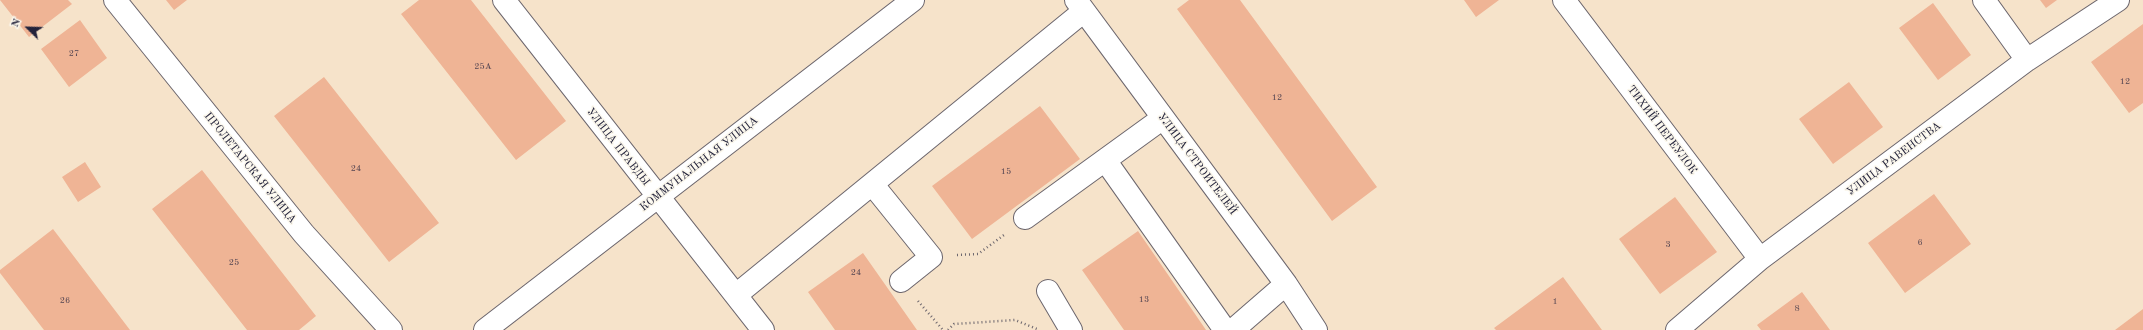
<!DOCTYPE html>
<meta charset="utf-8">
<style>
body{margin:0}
#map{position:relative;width:2143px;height:330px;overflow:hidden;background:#f6e3ca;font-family:"Old Standard TT",serif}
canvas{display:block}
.north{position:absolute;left:8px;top:8px;width:40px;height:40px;-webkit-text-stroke:3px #fbf7ec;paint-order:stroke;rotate:293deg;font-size:11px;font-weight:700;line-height:16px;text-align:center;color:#22223b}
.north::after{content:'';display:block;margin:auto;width:14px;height:18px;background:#22223b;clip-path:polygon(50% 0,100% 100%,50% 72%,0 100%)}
</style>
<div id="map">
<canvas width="2143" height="330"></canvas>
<div class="north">N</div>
</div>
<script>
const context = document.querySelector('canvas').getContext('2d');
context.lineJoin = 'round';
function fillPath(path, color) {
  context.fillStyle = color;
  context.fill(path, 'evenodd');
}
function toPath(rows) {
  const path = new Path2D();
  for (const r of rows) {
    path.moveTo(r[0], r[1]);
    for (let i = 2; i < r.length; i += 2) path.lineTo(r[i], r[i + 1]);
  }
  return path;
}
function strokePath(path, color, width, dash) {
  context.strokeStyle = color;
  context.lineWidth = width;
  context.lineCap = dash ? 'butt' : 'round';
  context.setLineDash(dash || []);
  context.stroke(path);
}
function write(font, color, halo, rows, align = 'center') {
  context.font = font + ' "Old Standard TT",serif';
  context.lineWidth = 3;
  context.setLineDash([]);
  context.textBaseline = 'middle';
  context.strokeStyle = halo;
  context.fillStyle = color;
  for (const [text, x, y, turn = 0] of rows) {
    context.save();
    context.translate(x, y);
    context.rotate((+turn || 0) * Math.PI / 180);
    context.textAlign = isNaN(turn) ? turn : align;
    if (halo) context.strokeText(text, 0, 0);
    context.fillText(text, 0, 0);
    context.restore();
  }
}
const building = toPath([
 [0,0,68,0,72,4,29,37],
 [166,0,187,0,174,10],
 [419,0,471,0,566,121,516,160,401,14],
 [1189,0,1240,0,1377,187,1332,221,1177,9],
 [1464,0,1499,0,1476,17],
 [2040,0,2057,0,2046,8],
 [1933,3,1971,55,1938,80,1899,28],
 [80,20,107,58,69,87,41,49],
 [2143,24,2143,103,2129,113,2091,62],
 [324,77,439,223,389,262,274,116],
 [1849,82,1883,127,1833,164,1799,119],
 [1040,106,1080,159,972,239,932,186],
 [85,162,101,187,78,202,62,177],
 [202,170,316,316,299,330,247,330,152,209],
 [1934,194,1971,244,1905,293,1868,243],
 [1675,197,1717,252,1660,294,1619,239],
 [53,229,130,330,44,330,0,273,0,270],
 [1138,231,1206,330,1124,330,1082,270],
 [863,253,917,330,835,330,808,292],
 [1563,277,1602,330,1496,330,1494,328],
 [1802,292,1830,330,1761,330,1757,325],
 [2143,309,2143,330,2115,330]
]);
const path = toPath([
 [957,255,978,254,1004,235],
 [918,301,943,330],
 [948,330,954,324,1015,320,1037,329]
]);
const minor = toPath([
 [115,0,304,234,391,330],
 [504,0,763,330],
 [1076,0,1286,284,1316,330],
 [1564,0,1760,259],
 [1984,0,2027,60],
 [1105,160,1225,330],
 [873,185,931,257,901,281],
 [1025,218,1163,118],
 [1048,291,1071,330],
 [736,295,1084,11],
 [485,330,913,0],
 [1233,330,1286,284],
 [1677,330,1760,259,2027,60,2118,0]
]);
const numberNames = [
 ["27",74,54],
 ["25А",483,67],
 ["12",2125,82],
 ["12",1277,98],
 ["24",356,169],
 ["15",1006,172],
 ["6",1920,243],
 ["3",1668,245],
 ["25",234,263],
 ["24",856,273],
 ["13",1144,300],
 ["26",65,301],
 ["1",1555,302],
 ["8",1797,309]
];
const streetNames = [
 ["ТИХИЙ ПЕРЕУЛОК",1662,130,53],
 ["УЛИЦА ПРАВДЫ",618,147,52],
 ["УЛИЦА РАВЕНСТВА",1894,159,-37],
 ["КОММУНАЛЬНАЯ УЛИЦА",699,164,-38],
 ["УЛИЦА СТРОИТЕЛЕЙ",1197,164,53],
 ["ПРОЛЕТАРСКАЯ УЛИЦА",250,168,51]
];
fillPath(building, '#efb495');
strokePath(minor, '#6c666d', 24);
strokePath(path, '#6c666d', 2.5, [1, 3]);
strokePath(minor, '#fff', 22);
write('9px', '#554652', null, numberNames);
write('11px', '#22223b', '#fbf7ec', streetNames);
</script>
